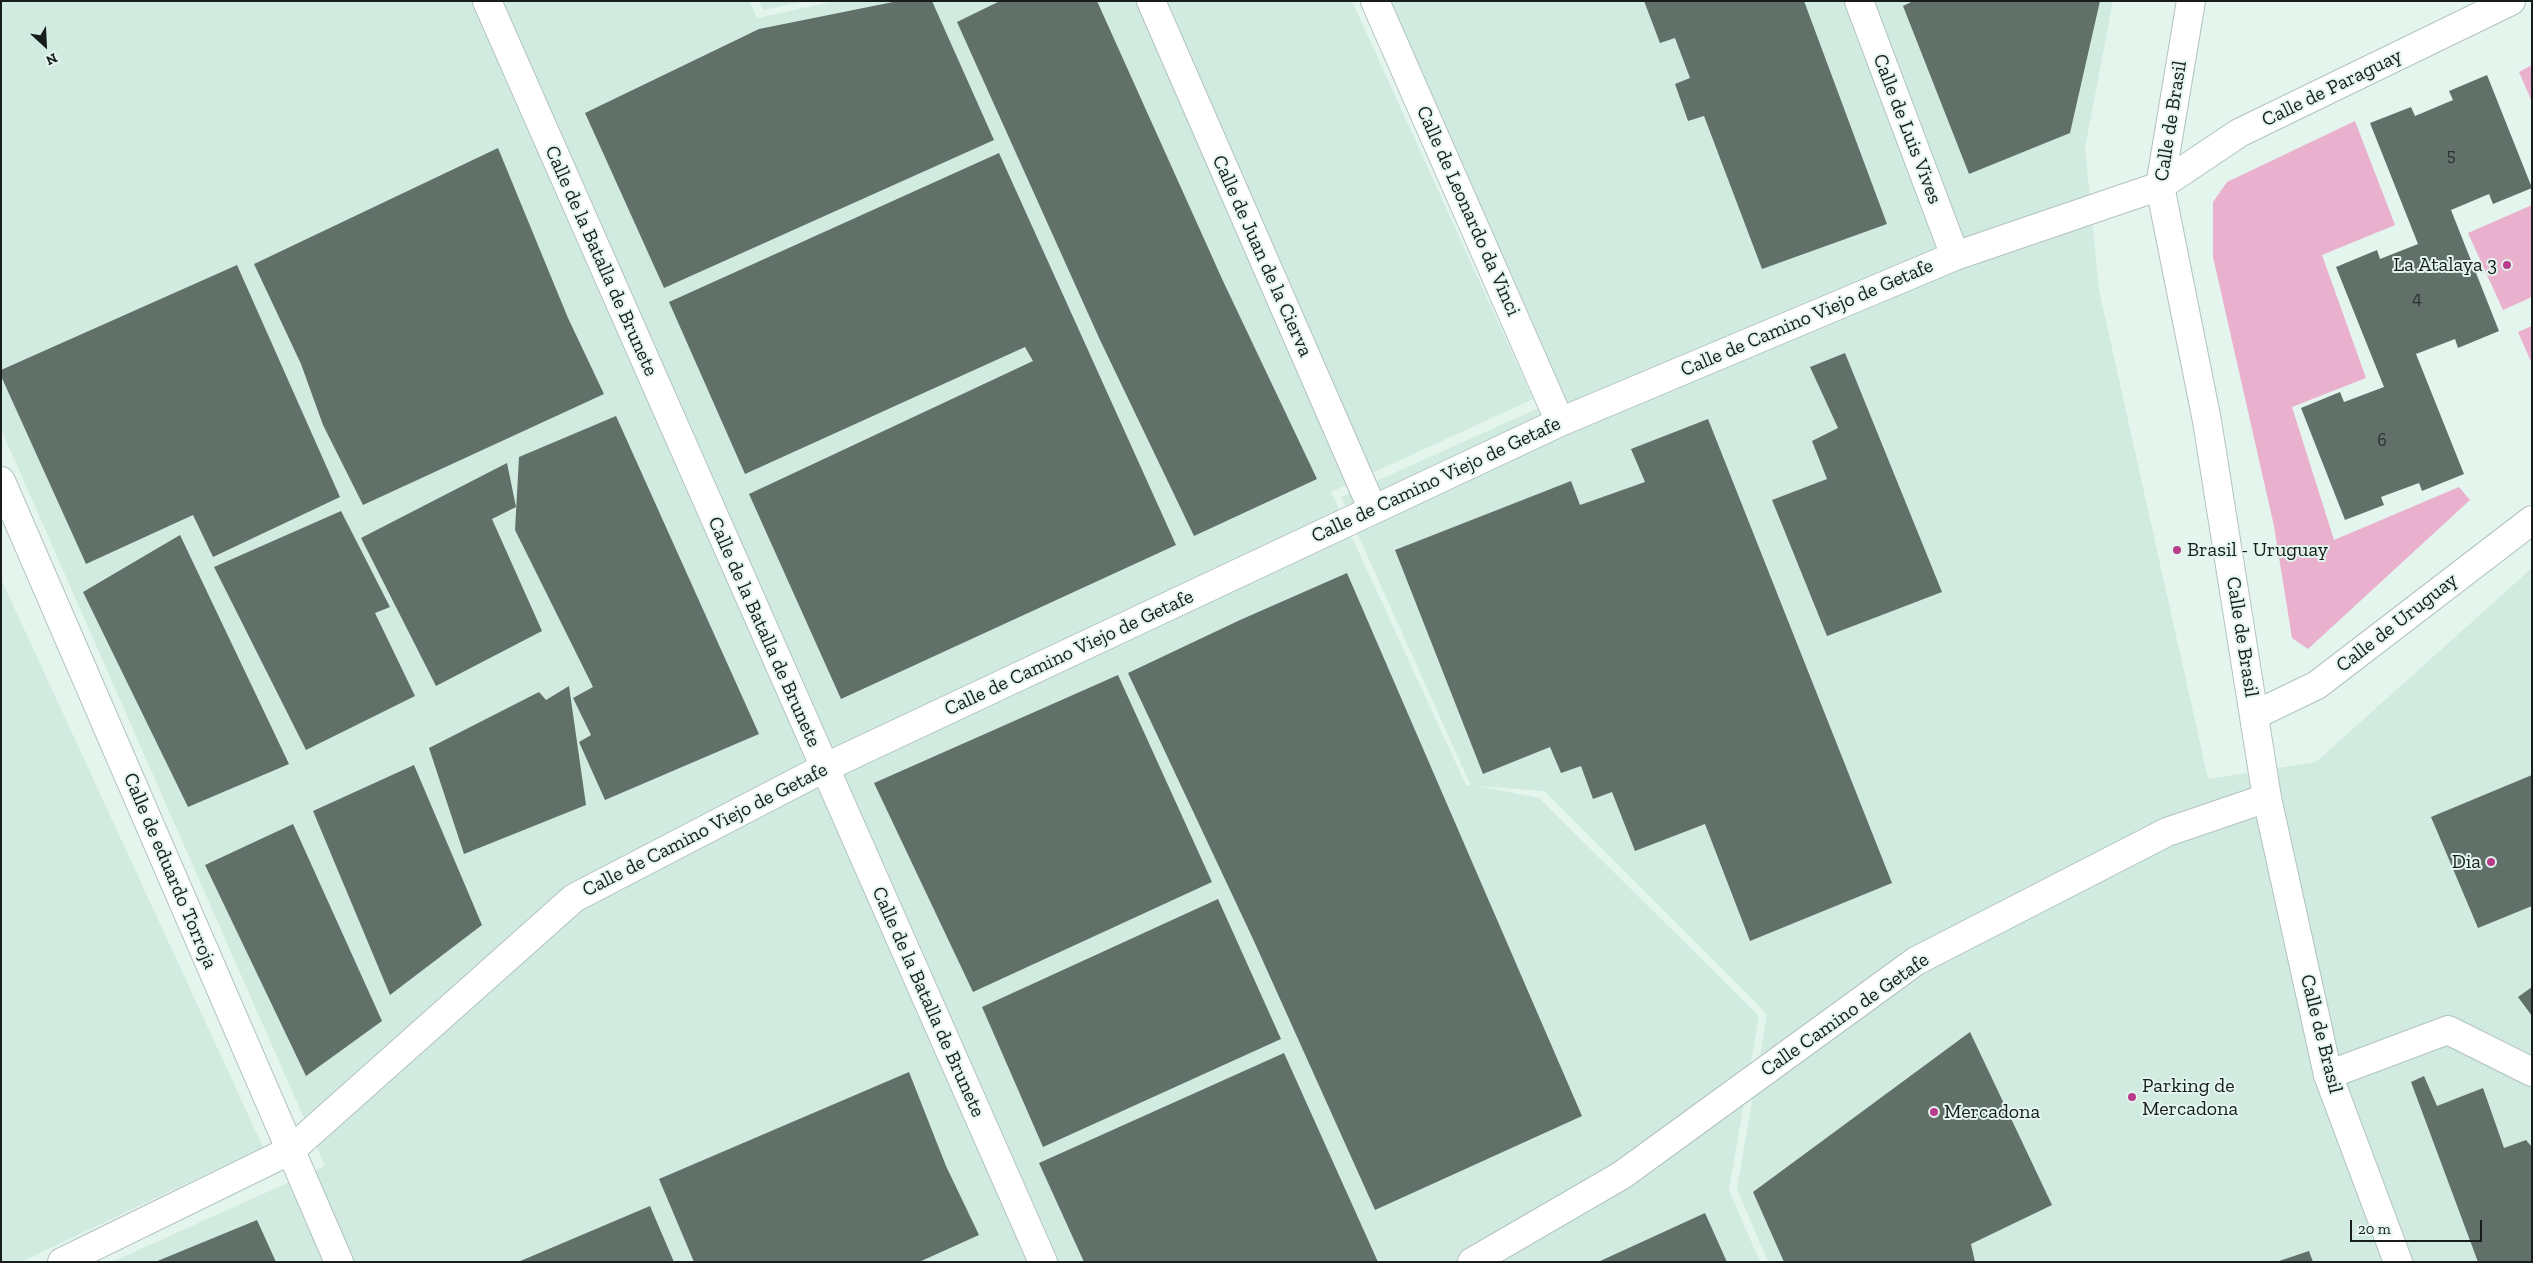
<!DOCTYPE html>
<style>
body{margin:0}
#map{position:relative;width:2533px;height:1263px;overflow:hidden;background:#e3f5ed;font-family:"Zilla Slab",serif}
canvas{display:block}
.frame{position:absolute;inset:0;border:2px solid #161d1a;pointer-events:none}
.north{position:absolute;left:20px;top:20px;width:50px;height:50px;-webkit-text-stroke:4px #e3f5ed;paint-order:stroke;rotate:155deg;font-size:14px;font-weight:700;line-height:20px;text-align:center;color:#161d1a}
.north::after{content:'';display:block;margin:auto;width:18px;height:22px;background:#161d1a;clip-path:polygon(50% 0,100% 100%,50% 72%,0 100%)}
.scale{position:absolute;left:2350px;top:1220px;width:132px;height:22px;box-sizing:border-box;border:2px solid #161d1a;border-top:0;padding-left:6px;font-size:15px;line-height:18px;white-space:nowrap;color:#161d1a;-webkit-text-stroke:4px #e3f5ed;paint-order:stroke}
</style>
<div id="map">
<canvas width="2533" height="1263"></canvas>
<div class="frame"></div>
<div class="north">N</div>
<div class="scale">20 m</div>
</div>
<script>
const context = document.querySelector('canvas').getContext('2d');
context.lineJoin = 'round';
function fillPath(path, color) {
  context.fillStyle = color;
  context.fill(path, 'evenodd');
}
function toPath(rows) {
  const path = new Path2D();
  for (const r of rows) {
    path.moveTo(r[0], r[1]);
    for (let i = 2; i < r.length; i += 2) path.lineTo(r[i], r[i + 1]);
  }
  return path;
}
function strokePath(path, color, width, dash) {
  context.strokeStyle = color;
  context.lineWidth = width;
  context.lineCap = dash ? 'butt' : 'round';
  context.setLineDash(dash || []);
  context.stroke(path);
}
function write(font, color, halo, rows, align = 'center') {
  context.font = font + ' "Zilla Slab",serif';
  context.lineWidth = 4;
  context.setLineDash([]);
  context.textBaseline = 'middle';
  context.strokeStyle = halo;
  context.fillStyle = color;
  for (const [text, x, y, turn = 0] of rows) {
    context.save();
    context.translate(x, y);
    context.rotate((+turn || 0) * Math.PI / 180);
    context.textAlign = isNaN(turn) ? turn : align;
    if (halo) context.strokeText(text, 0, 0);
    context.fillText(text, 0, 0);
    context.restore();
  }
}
const built = toPath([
 [1,1,749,1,757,18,836,1,1352,1,1533,399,1331,492,1466,785,1471,786,1341,497,1543,406,1363,1,2113,1,2085,148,2099,290,2208,779,2316,762,2532,568,2532,1262,1768,1262,1737,1189,1767,1014,1544,791,1478,786,1539,798,1759,1016,1729,1190,1760,1262,112,1262,325,1166,1,429],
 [759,1,805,1,763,10],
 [1,579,263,1147,21,1262,1,1262]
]);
const green = toPath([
 [2532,65,2532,102,2519,72],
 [2355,121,2395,225,2322,255,2366,378,2292,407,2334,540,2459,487,2470,500,2308,649,2292,638,2274,526,2213,257,2213,202,2227,182],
 [2532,205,2532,297,2503,310,2468,233],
 [2532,326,2532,364,2518,332]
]);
const building = toPath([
 [898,1,932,1,994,140,664,288,585,113,759,29],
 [1000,1,1097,1,1223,281,1317,479,1194,536,1100,340,957,22],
 [1644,1,1804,1,1887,224,1762,269,1704,116,1688,121,1675,84,1690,78,1675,38,1660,43],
 [1913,1,2100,1,2070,133,1969,174,1903,6],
 [2487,75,2532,188,2493,204,2489,194,2451,210,2499,331,2458,348,2455,339,2416,354,2464,474,2422,491,2419,483,2381,497,2384,505,2345,520,2301,408,2340,392,2344,402,2384,387,2336,267,2377,250,2380,259,2418,244,2370,123,2411,107,2415,116,2453,100,2449,91],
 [498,148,568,318,604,394,363,505,323,425,301,364,254,264],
 [999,153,1176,545,841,699,749,494,1033,361,1025,347,745,474,669,302],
 [237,265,340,497,213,557,193,515,86,564,1,376,1,370],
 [1845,353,1942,592,1827,636,1772,500,1827,479,1812,441,1838,428,1810,367],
 [616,416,759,734,605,800,579,742,591,735,573,698,593,687,515,530,519,457],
 [1708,419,1892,883,1750,941,1705,824,1635,851,1612,792,1593,799,1581,766,1561,773,1550,747,1483,774,1395,550,1571,481,1580,505,1645,482,1631,449],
 [507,463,516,507,492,519,542,631,436,686,361,538],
 [341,511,390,607,375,613,415,696,306,750,214,567],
 [180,535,289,764,188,807,83,592],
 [1347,573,1582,1116,1375,1210,1253,939,1128,673,1240,620],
 [1118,675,1212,882,973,992,874,783],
 [569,686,586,805,464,854,429,748,539,692,546,700],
 [414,765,482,925,390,995,313,811],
 [2532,775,2532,906,2478,928,2431,817],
 [293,824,382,1021,306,1076,205,865],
 [1218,899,1281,1039,1043,1147,982,1007],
 [2532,987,2532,1016,2518,997],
 [1970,1032,2052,1205,1971,1244,1975,1262,1784,1262,1753,1192],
 [1284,1053,1378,1262,1084,1262,1039,1163],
 [909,1072,946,1166,979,1235,919,1262,694,1262,659,1179],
 [2424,1076,2437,1106,2483,1088,2504,1148,2526,1140,2532,1147,2532,1262,2478,1262,2411,1082],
 [650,1206,674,1262,518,1262],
 [1705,1213,1727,1262,1598,1262],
 [257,1220,276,1262,155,1262],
 [2309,1251,2313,1262,2279,1262,2279,1261]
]);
const minor = toPath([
 [487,1,1043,1262],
 [1151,1,1373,510],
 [1375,1,1560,422],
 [1859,1,1955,256],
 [1,481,339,1262],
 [2255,715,2317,685,2532,520],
 [2328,1075,2448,1030,2532,1072],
 [62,1262,291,1150,574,898,824,768,1560,422,1955,256,2160,186,2239,133,2511,1],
 [1472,1262,1622,1175,1916,961,2167,832,2267,798]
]);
const tertiary = toPath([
 [2191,1,2160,186,2207,421,2267,798,2328,1075,2398,1262]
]);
const markers = [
 [2507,265,5,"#b93c8b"],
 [2177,550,5,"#b93c8b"],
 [2491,862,5,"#b93c8b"],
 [2132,1097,5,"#b93c8b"],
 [1934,1112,5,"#b93c8b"]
];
const numberNames = [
 ["5",2451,156],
 ["4",2417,299],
 ["6",2382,441]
];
const streetNames = [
 ["Calle de Paraguay",2332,88,-26],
 ["Calle de Brasil",2171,121,-81],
 ["Calle de Luis Vives",1907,129,69],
 ["Calle de Leonardo da Vinci",1468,211,66],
 ["Calle de Juan de la Cierva",1262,256,66],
 ["Calle de la Batalla de Brunete",601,261,66],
 ["Calle de Camino Viejo de Getafe",1807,318,-23],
 ["Calle de Camino Viejo de Getafe",1436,480,-25],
 ["Calle de Uruguay",2397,623,-38],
 ["Calle de la Batalla de Brunete",764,632,66],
 ["Calle de Brasil",2242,637,81],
 ["Calle de Camino Viejo de Getafe",1069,653,-25],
 ["Calle de Camino Viejo de Getafe",705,830,-27],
 ["Calle de eduardo Torroja",170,871,67],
 ["Calle de la Batalla de Brunete",928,1002,66],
 ["Calle Camino de Getafe",1845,1015,-35],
 ["Calle de Brasil",2321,1034,76]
];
const poiNames = [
 ["La Atalaya 3",2497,265,"right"],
 ["Brasil - Uruguay",2187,550],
 ["Dia",2481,862,"right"],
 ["Parking de",2142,1086],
 ["Mercadona",2142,1109],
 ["Mercadona",1944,1112]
];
fillPath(built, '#d1ebe0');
fillPath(green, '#eab1cf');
fillPath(building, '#61716a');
strokePath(minor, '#b2c3bc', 30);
strokePath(tertiary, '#b2c3bc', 30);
strokePath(minor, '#fff', 28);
strokePath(tertiary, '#fff', 28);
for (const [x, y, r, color] of markers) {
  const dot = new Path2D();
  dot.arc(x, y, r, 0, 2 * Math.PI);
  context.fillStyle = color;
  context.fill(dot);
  strokePath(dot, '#e3f5ed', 2);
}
write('18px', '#29322e', null, numberNames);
write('20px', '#161d1a', '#e3f5ed', streetNames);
write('20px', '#161d1a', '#e3f5ed', poiNames, 'left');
</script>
